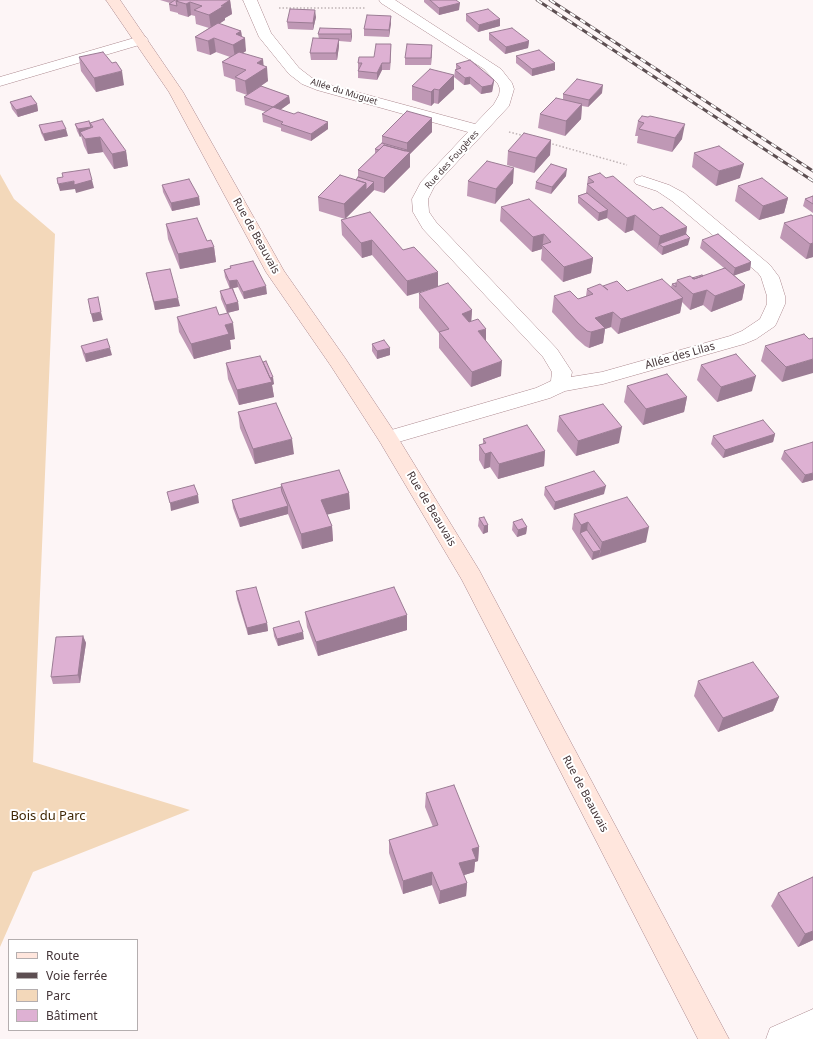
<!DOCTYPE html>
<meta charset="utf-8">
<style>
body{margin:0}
#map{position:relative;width:813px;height:1039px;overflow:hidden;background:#fdf5f6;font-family:"Noto Sans",sans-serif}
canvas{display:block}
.legend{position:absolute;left:8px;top:939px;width:130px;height:92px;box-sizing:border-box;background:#fff;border:1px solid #b4aeaf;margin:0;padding:5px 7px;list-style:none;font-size:12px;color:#433437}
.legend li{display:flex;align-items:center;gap:8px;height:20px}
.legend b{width:20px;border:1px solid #b4aeaf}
</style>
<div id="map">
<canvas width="813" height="1039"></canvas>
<ul class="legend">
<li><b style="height:5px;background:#ffe6dd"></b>Route</li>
<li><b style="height:5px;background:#5d4f52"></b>Voie ferrée</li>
<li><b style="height:11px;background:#f3d8ba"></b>Parc</li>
<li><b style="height:11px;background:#deb1d3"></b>Bâtiment</li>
</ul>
</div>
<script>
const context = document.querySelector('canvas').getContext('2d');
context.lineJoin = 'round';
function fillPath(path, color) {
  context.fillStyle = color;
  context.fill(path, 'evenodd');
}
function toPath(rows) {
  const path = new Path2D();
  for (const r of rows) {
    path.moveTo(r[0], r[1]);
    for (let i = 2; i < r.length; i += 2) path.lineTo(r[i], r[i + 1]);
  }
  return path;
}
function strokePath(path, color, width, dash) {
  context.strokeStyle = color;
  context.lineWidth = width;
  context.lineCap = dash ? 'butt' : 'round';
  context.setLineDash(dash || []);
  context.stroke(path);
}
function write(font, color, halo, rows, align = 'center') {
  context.font = font + ' "Noto Sans",sans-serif';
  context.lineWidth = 4;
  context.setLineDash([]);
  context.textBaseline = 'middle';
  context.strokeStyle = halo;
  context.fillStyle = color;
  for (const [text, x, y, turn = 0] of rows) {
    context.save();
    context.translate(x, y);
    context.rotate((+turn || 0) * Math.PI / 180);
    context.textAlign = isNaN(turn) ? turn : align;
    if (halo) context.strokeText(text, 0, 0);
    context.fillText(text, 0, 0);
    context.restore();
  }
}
const green = toPath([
 [0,174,14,199,55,234,33,762,190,810,33,872,0,947]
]);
const path = toPath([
 [279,8,366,8],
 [509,132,525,136],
 [549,143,627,165]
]);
const street = toPath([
 [243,0,257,0,271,33,299,68,312,78,327,84,475,124,494,104,499,95,500,89,498,84,484,69,381,3,379,0,395,0,501,69,512,83,514,89,509,106,434,187,428,199,429,212,436,222,557,349,572,372,571,377,602,372,730,336,742,331,760,319,767,304,767,296,761,277,758,273,672,201,657,191,636,184,634,181,636,178,642,176,669,185,684,193,770,265,779,277,785,296,785,304,777,322,775,326,756,339,744,344,603,384,565,391,550,398,388,445,381,443,378,438,381,433,536,388,551,381,552,372,543,357,423,229,413,212,412,199,421,182,468,132,317,90,302,84,289,74,259,37,243,0],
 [141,36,146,37,148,40,146,43,0,86,0,77,141,36],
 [813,1009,813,1039,766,1039,770,1028,813,1009]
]);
const secondary = toPath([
 [106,0,120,0,183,92,284,271,345,358,395,433,479,570,729,1039,698,1039,462,580,380,442,331,366,266,272,169,92,106,0]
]);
const rail = toPath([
 [537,0,813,181],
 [550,0,813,171]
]);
const wall = toPath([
 [160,0,230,0,232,14,225,18,225,20,219,24,241,31,242,36,246,51,243,53,264,66,268,81,261,86,289,96,290,103,280,110,328,129,311,141,281,131,281,128,263,122,262,114,266,112,245,105,244,97,247,95,236,91,235,80,224,76,222,62,230,57,216,52,210,55,197,51,195,37,209,28,196,24,195,16,191,15,188,17,178,14,178,13,170,11,169,4,170,3],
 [424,0,456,0,459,10,439,15,424,2],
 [466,14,500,26,478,32,466,21],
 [316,17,313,30,288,29,287,22],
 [391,23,389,37,364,36,364,29],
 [351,29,352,36,351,42,339,41,339,46,337,60,311,60,310,53,319,39,318,34],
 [489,33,529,41,528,48,505,54,489,40],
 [391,44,390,70,382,70,377,80,358,78,358,63,374,57],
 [432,45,431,65,405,65,405,58],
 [516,56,555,70,532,76,516,63],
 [79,57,124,85,96,92,81,71],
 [456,64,494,80,493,87,492,92,481,94,470,84,464,85,454,77,455,70,456,69],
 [454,75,454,89,438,104,434,103,431,106,412,100,412,86],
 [602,93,588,107,582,106,581,119,565,136,538,128,540,114,563,99,563,94],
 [10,102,37,104,38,111,18,117,12,109],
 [648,117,682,139,672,152,637,143,638,136,635,136,638,121],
 [432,118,432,132,410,154,410,167,384,193,374,190,345,219,319,211,318,197,356,180,358,177,358,170,375,154,375,149,382,143,382,136],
 [90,123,126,151,128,166,114,169,103,152,88,154,84,146,81,136,80,137,77,131,75,124],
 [39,125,68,136,45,141,41,133],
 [551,140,550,155,534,173,507,165,508,151],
 [694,153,740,178,716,186,692,167],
 [566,176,551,194,535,189,536,182],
 [588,177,606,178,653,210,687,227,686,234,688,245,662,255,633,230,625,233,607,218,598,221,578,203,578,196,586,193],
 [468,181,513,183,495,204,467,196],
 [162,185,199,197,200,205,172,211,163,192],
 [738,186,788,198,784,213,759,220,735,201],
 [813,196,813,213,803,206,805,199],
 [501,207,593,258,591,273,563,282,541,260,542,249,532,252,500,221],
 [813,216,813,257,806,259,780,238,784,223],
 [341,220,403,250,414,247,407,296,372,255,362,258,342,235],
 [166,224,207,241,214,247,216,262,180,269,168,239],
 [702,240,751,262,750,270,734,275,745,285,742,300,711,312,703,305,690,310,682,302,680,313,618,334,611,327,605,329,603,343,589,348,585,346,576,338,552,312,554,296,578,299,586,296,587,289,603,286,627,291,671,287,672,284,676,283,677,280,703,276,724,268,700,248],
 [230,266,267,294,244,299,238,287,233,288,238,302,239,310,227,313,221,299,220,291,230,289,225,277,224,270,230,268],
 [146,273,180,306,155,310],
 [419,293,472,310,471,322,486,341,501,376,471,387,439,348,439,333,419,308],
 [219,315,235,339,230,340,231,349,194,359,179,332,177,317],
 [809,339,782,382,761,361,765,346],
 [372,344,390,355,377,359,372,351],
 [81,346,112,355,86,362,83,354],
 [263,362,274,384,272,385,274,397,239,405,228,379,226,363],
 [701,365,752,391,717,402,697,380],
 [627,386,687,397,684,412,643,425,624,402],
 [238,412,294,454,255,464,240,428],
 [559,416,619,443,576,456,557,431],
 [775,434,773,442,723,458,711,444,713,436],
 [483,439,545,451,544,466,498,479,490,467,484,469,479,460,479,445,483,444],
 [784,451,813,480,802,483,781,459],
 [281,484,349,493,350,509,327,514,332,526,333,541,302,549,288,514,240,527,233,508,232,500,281,488],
 [545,487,604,494,554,510,544,495],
 [574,514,646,542,592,560,572,529],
 [479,518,488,525,488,532,483,534,478,526],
 [513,522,527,527,526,534,517,537,512,530],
 [236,591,267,623,268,631,248,635,237,599],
 [305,612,407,630,318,656,307,627],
 [273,628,304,639,278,646,274,636],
 [83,636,86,643,80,683,53,684,51,677],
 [698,681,779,697,773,711,718,732,694,696],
 [426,793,479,847,478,861,475,862,474,872,464,875,467,883,466,896,439,904,432,885,403,894,389,853,389,840,433,827,425,807],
 [813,877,813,940,798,947,771,906,778,893]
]);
const shadedWall = toPath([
 [230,0,232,14,225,18,225,20,211,29,209,15,221,6],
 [190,2,191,15,188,17,186,4],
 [460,3,459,10,439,15,439,8],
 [315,10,316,17,313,30,313,23],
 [391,16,391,23,389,37,389,30],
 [500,19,500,26,478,32,479,25],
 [351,29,352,36,351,42],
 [241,31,242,39,245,38,246,51,235,58,233,45,236,34],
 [214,38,216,52,210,55,208,41],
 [339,39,339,46,337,60,336,53],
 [529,41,528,48,505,54,506,47],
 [391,44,391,51,390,70,390,63],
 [432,45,432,52,431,65,431,58],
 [263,59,264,69,267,67,268,81,247,95,245,81,257,63],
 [382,63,382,70,377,80,377,73],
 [555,63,555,70,532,76,532,69],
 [122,71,124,85,96,92,94,78],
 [454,75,454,89,438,104,439,90],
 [470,77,470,84,464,85,465,78],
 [494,80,493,87,492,92,481,94,482,87],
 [603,85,602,93,588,107,589,100],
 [434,89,434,103,431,106,431,92],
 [289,96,290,103,273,115,273,107],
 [37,104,38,111,18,117,16,110],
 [582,104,581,119,565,136,566,121],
 [432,118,432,132,410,154,410,167,384,193,384,178,400,157,407,150,407,143],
 [328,122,328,129,311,141,311,134],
 [685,124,682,139,672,152,675,138],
 [91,127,92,134,80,132,81,136,80,137,78,129],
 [66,129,68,136,45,141,43,134],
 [100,137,103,152,88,154,85,139],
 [551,140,550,155,534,173,536,158],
 [126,151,128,166,114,169,112,154],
 [744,164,740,178,716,186,719,171],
 [514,168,513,183,495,204,496,189],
 [567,169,566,176,551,194,552,187],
 [92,180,94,188,76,193,75,189,60,191,58,184,74,181],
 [374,182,374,190,345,219,344,204,366,183],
 [199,197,200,205,172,211,171,203],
 [788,198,784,213,759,220,763,206],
 [608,210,607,218,598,221,599,213],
 [635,215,633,230,625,233,627,218],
 [687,227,685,240,690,238,688,245,662,255,663,247,659,244,657,251,660,236],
 [544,234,542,249,532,252,533,237],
 [372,240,372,255,362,258,361,243],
 [813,243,813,257,806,259,810,244],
 [214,247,216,262,180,269,178,254],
 [593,258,591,273,563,282,564,267],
 [751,262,750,270,733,276,735,268],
 [438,272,438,287,407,296,407,281],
 [237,280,238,287,230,289,229,281],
 [745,285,742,300,711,312,715,296],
 [266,286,267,294,244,299,243,292],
 [707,290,703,305,690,310,693,294],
 [178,298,180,306,155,310,154,302],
 [683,298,680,313,618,334,621,319],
 [238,302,239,310,227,313,226,305],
 [472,310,471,325,462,314],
 [101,312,103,320,93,322,91,314],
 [613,312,611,327,605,329,603,343,589,348,591,332,595,318],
 [233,323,235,339,230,340,231,349,194,359,191,344,225,325],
 [486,329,486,344,478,331],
 [110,348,112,355,86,362,85,354],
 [390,348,390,355,377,359,377,351],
 [813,359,813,373,782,382,786,367],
 [502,361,501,376,471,387,472,372],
 [756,376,752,391,717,402,721,387],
 [273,377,274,384,272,385,274,397,239,405,237,390,268,378],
 [687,397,684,412,643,425,646,409],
 [622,427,619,443,576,456,578,441],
 [775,434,773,442,723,458,725,450],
 [292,439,294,454,255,464,253,449],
 [545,451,544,466,498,479,499,464],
 [491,452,490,467,484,469,485,454],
 [813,473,813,480,802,483,805,475],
 [606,486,604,494,554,510,555,502],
 [349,493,350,509,322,516,321,500],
 [198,495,199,503,171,511,170,503],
 [288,506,288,514,240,527,239,519],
 [588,522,586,538,580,533,579,540,581,525],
 [488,525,488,532,483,534,484,526],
 [332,526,333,541,302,549,301,534],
 [527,527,526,534,517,537,518,530],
 [649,527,646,542,599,557,602,542],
 [601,550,599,557,592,560,593,552],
 [407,615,407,630,318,656,316,642],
 [267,623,268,631,248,635,247,628],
 [303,632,304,639,278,646,277,639],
 [83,636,86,643,80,683,78,675],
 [779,697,773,711,718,732,723,718],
 [479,847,478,861,475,862,474,872,458,877,459,863,472,849],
 [432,872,432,885,403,894,403,881],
 [467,883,466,896,439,904,440,891],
 [813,931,813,940,798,947,805,934]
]);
const building = toPath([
 [175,0,178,0,176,1,177,6,169,4,175,0],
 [178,0,230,0,221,6,224,6,209,15,194,10,202,6,190,2,186,4,176,1,178,0],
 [430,0,456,0,460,3,439,8,430,0],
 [290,9,315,10,313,23,287,22,290,9],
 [488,9,500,19,479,25,466,14,488,9],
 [367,15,391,16,389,30,364,29,367,15],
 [218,23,241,31,236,34,245,38,233,45,214,38,208,41,195,37,218,23],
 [320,28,351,29,351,34,318,34,320,28],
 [512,28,529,41,506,47,489,33,512,28],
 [313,38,339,39,336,53,310,53,313,38],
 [376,44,391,44,390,63,382,63,377,73,358,71,362,63,358,63,359,57,374,57,376,44],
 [407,44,432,45,431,58,405,58,407,44],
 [539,50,555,63,532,69,516,56,539,50],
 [103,52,112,63,116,62,122,71,94,78,79,57,103,52],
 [239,52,263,59,257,63,267,67,245,81,235,77,246,70,222,62,239,52],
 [470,60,494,80,492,85,482,87,470,77,465,78,455,70,461,68,456,64,470,60],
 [430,69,454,75,439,90,434,89,431,92,412,86,430,69],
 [577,79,603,85,589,100,563,94,577,79],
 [261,86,289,96,273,107,294,114,298,112,328,122,311,134,281,124,283,122,262,114,273,107,244,97,261,86],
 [31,96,37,104,16,110,10,102,31,96],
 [556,98,582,104,566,121,540,114,556,98],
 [407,111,432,118,407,143,382,136,407,111],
 [642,116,648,117,650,116,685,124,675,138,639,129,644,123,638,121,642,116],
 [103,119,126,151,112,154,100,137,85,139,80,132,93,127,90,123,103,119],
 [62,121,66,129,43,134,39,125,62,121],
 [89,121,91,127,78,129,75,124,89,121],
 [524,133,551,140,536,158,508,151,524,133],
 [382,143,407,150,405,151,384,145,379,150,375,149,382,143],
 [384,145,410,152,384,178,358,170,384,145],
 [719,146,744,164,719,171,694,153,719,146],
 [487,161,514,168,496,189,468,181,487,161],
 [551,164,567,169,552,187,536,182,551,164],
 [89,169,92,180,74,185,74,181,58,184,57,178,63,177,62,173,89,169],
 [600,173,606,178,613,176,653,210,662,207,687,227,660,236,635,215,627,218,587,184,594,182,588,177,600,173],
 [340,175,366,183,344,204,318,197,340,175],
 [358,177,374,182,366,190,366,183,356,180,358,177],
 [762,178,788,198,763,206,738,186,762,178],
 [189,179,199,197,171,203,162,185,189,179],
 [587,193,608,210,599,213,578,196,587,193],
 [813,196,813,204,805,199,813,196],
 [529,199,593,258,564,267,542,245,551,242,544,234,533,237,501,207,529,199],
 [370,212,403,250,414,247,438,272,407,281,372,240,361,243,341,220,370,212],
 [811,215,813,216,813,243,810,244,784,223,811,215],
 [197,218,207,241,211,240,214,247,178,254,166,224,197,218],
 [686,234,690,238,663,247,659,244,686,234],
 [718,234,751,262,735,268,702,240,718,234],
 [253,261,266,286,243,292,237,280,229,281,224,270,231,268,230,266,253,261],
 [725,268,745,285,715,296,707,290,693,294,677,280,690,276,694,279,725,268],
 [170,269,178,298,154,302,146,273,170,269],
 [702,275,703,276,694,279,692,278,702,275],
 [662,279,683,298,621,319,613,312,595,318,605,328,591,332,587,331,578,323,554,296,570,291,578,299,593,294,587,289,600,284,608,290,603,286,617,281,627,291,662,279],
 [448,283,472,310,462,314,469,322,478,319,486,329,478,331,502,361,472,372,439,332,449,329,419,293,448,283],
 [676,283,676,287,672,284,676,283],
 [232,288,238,302,226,305,220,291,232,288],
 [98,297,101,312,91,314,88,299,98,297],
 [216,307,219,315,228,313,233,323,225,325,229,334,191,344,177,317,216,307],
 [804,334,809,339,813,338,813,359,786,367,765,346,804,334],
 [107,339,110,348,85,354,81,346,107,339],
 [384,340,390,348,377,351,372,344,384,340],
 [736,354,756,376,721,387,701,365,736,354],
 [260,356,272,382,237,390,226,363,260,356],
 [266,361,273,377,270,378,263,362,266,361],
 [667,374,687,397,646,409,627,386,667,374],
 [276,403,292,439,253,449,238,412,276,403],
 [603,404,622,427,578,441,559,416,603,404],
 [763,420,775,434,725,450,713,436,763,420],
 [527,425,545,451,499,464,491,452,485,454,479,445,486,443,483,439,527,425],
 [813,442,813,473,805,475,784,451,813,442],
 [339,470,349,493,321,500,332,526,301,534,281,484,339,470],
 [594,471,606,486,555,502,545,487,594,471],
 [194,485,198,495,170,503,167,492,194,485],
 [281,487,282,492,288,506,239,519,232,500,281,487],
 [627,497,649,527,602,542,588,522,581,525,574,514,627,497],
 [484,517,488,525,484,526,479,518,484,517],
 [522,519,527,527,518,530,513,522,522,519],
 [587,530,601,550,593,552,580,533,587,530],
 [256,587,267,623,247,628,236,591,256,587],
 [394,587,407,615,316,642,305,612,394,587],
 [299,621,303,632,277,639,273,628,299,621],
 [83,636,78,675,51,677,56,637,83,636],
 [753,662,779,697,723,718,698,681,753,662],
 [454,785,479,847,472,849,476,859,459,863,467,883,440,891,432,872,403,881,389,840,438,825,426,793,454,785],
 [813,877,813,931,805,934,778,893,813,877]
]);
const farStreetnames = [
 ["Allée du Muguet",344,92,17],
 ["Rue des Fougères",452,160,-48]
];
const streetNames = [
 ["Rue de Beauvais",256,236,61],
 ["Allée des Lilas",680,356,-16],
 ["Rue de Beauvais",431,509,59],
 ["Rue de Beauvais",585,794,62]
];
const nearParknames = [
 ["Bois du Parc",48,816]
];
fillPath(green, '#f3d8ba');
strokePath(street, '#ad8a90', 1);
strokePath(secondary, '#ad8a90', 1);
strokePath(path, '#bfb4b6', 1.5, [1.5, 2]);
fillPath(street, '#fff');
fillPath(secondary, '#ffe6dd');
strokePath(rail, '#5d4f52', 3);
strokePath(rail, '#fff', 2, [6]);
fillPath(wall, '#bf98b5');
fillPath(shadedWall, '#9b7c94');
fillPath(building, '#deb1d3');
strokePath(building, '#9b7c94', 1);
write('9px', '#433437', '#fff', farStreetnames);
write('11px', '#433437', '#fff', streetNames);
write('13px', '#3f2705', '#fff', nearParknames);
</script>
